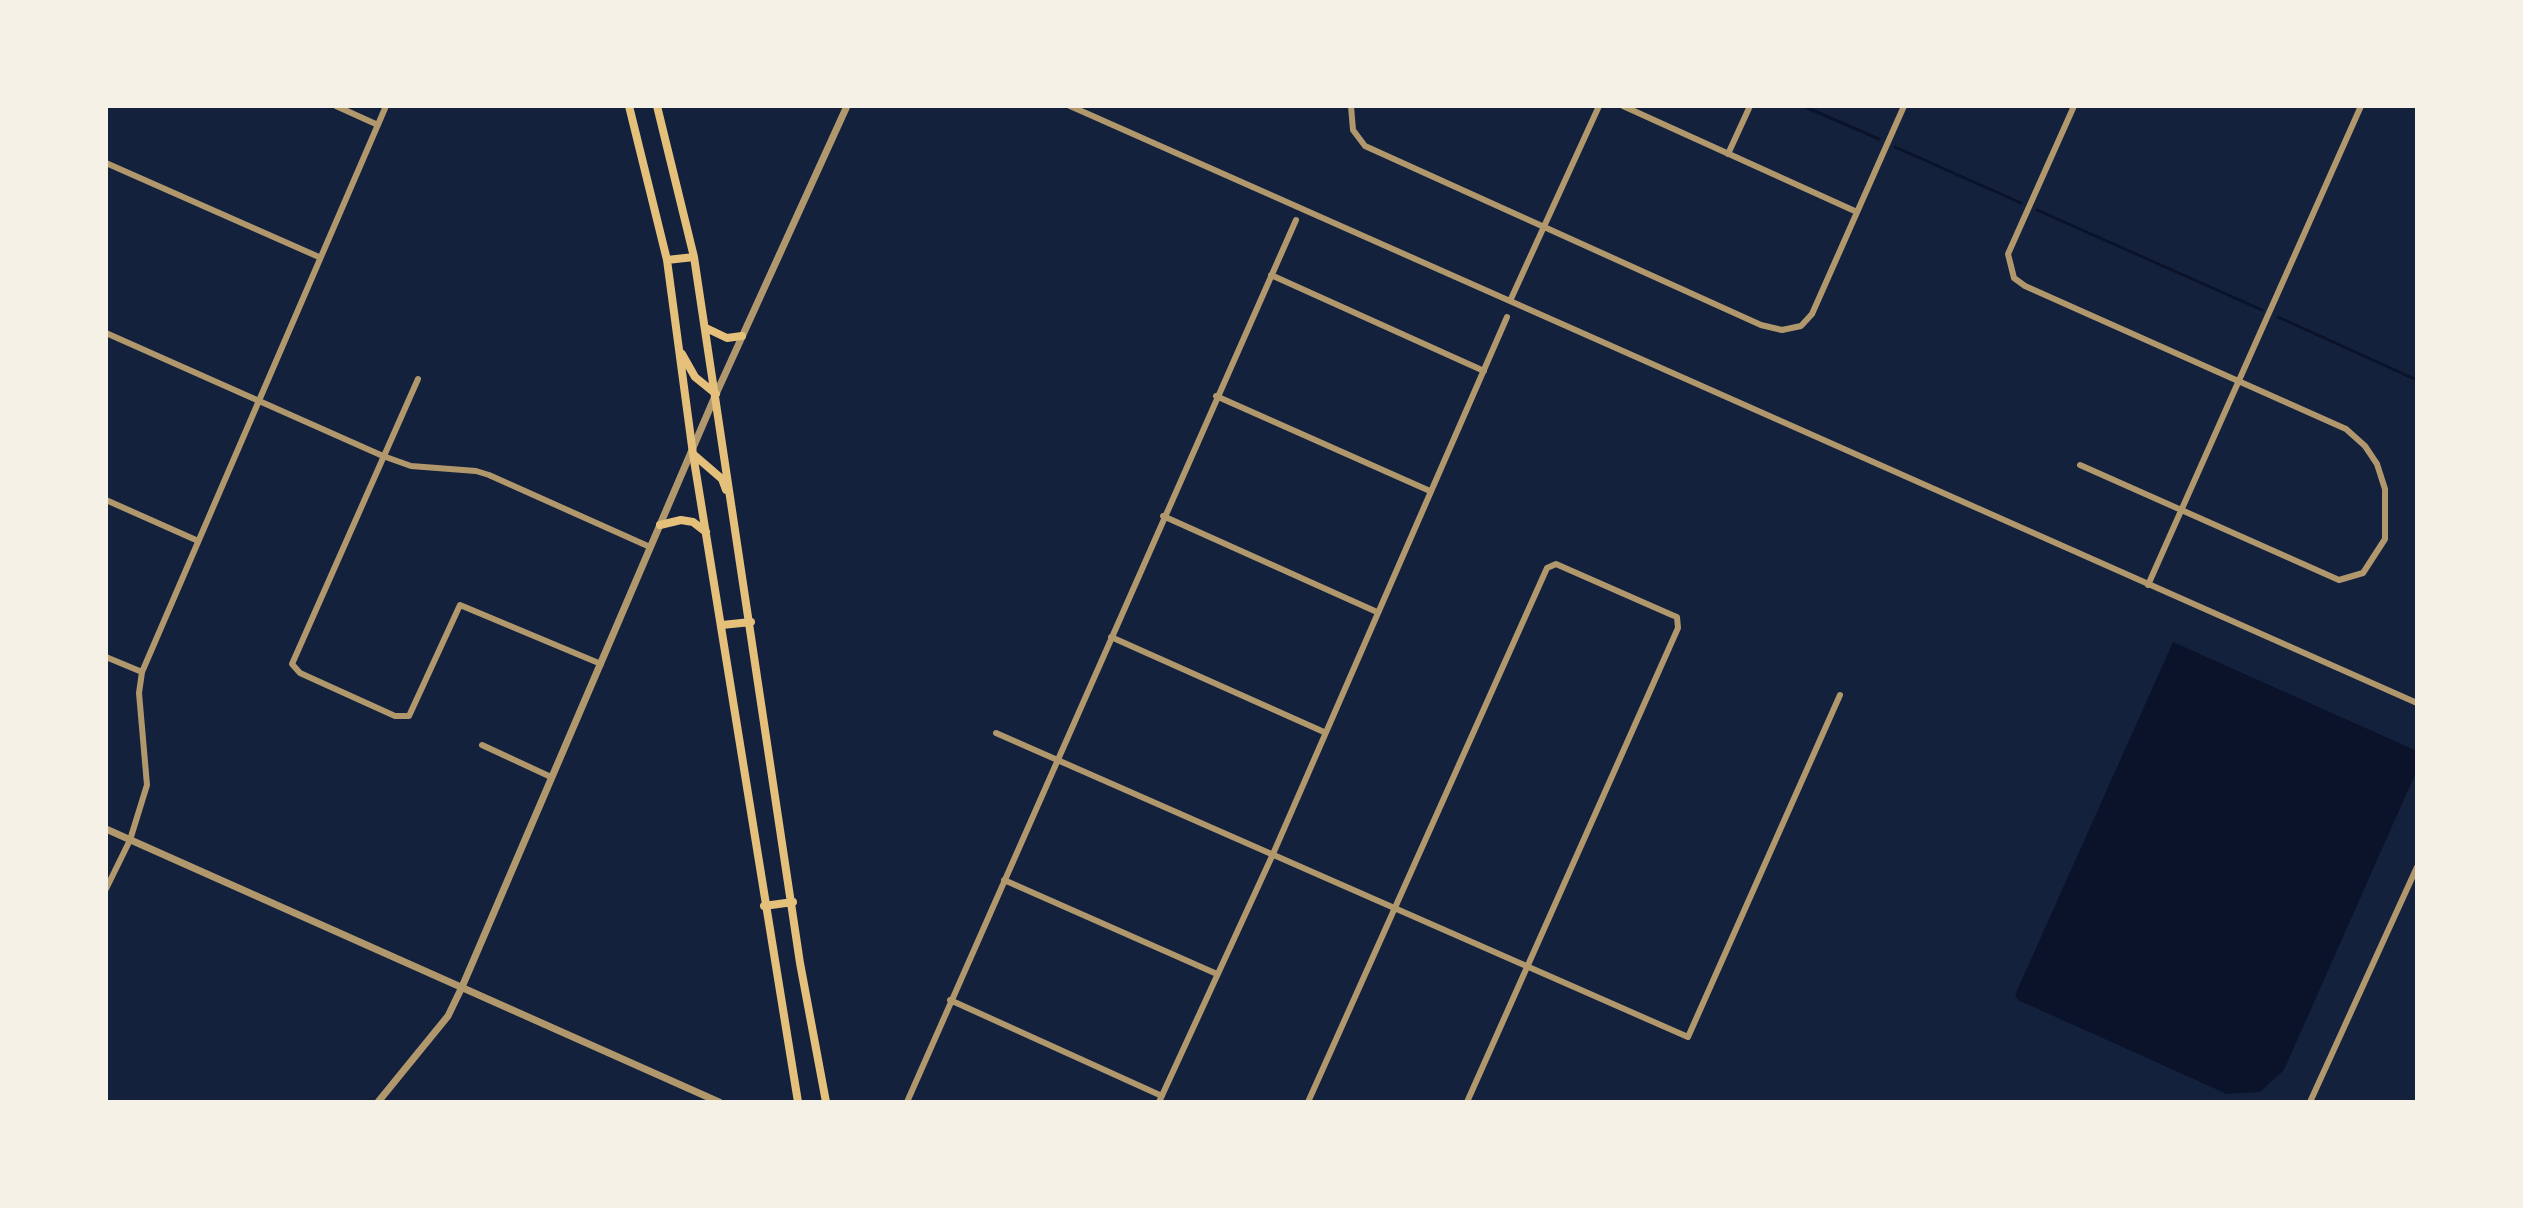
<!DOCTYPE html>
<style>
body{margin:0}
#map{position:relative;width:2523px;height:1208px;overflow:hidden;background:#14213d;font-family:Raleway,sans-serif}
canvas{display:block}
.frame{position:absolute;inset:0;border:108px solid #f6f1e7;pointer-events:none}
</style>
<div id="map">
<canvas width="2523" height="1208"></canvas>
<div class="frame"></div>
</div>
<script>
const context = document.querySelector('canvas').getContext('2d');
context.lineJoin = 'round';
function fillPath(path, color) {
  context.fillStyle = color;
  context.fill(path, 'evenodd');
}
function toPath(rows) {
  const path = new Path2D();
  for (const r of rows) {
    path.moveTo(r[0], r[1]);
    for (let i = 2; i < r.length; i += 2) path.lineTo(r[i], r[i + 1]);
  }
  return path;
}
function strokePath(path, color, width, dash) {
  context.strokeStyle = color;
  context.lineWidth = width;
  context.lineCap = dash ? 'butt' : 'round';
  context.setLineDash(dash || []);
  context.stroke(path);
}
const water = toPath([
 [2173,642,2417,751,2417,770,2284,1070,2260,1092,2227,1094,2018,1000,2015,995]
]);
const stream = toPath([
 [1803,106,1879,139],
 [1895,147,2021,203],
 [2037,210,2262,310],
 [2278,317,2417,380]
]);
const minor = toPath([
 [336,106,378,125],
 [1070,106,2417,703],
 [1351,106,1353,130,1365,146,1761,325,1782,330,1801,326,1812,314,1904,106],
 [1623,106,1857,212],
 [2074,106,2008,254,2014,278,2025,286,2346,429,2365,446,2377,464,2385,489,2385,539,2363,573,2339,580,2080,465],
 [1728,154,1750,106],
 [106,163,319,257],
 [1271,275,1484,371],
 [1510,301,1599,106],
 [106,333,383,456,411,466,476,471,489,475,650,547],
 [418,379,292,664,300,673,395,716,409,716,460,605,601,664],
 [1216,396,1430,491],
 [106,500,196,540],
 [1163,516,1377,612],
 [2148,585,2361,106],
 [1111,637,1324,732],
 [106,657,142,672],
 [996,733,1688,1037,1840,695],
 [482,745,551,777],
 [1004,880,1217,974],
 [106,889,130,840,147,785,139,693,142,672,386,106],
 [950,1000,1162,1096],
 [907,1102,1296,220],
 [1159,1102,1273,854,1507,317],
 [1308,1102,1547,568,1556,564,1672,615,1677,617,1678,628,1467,1102],
 [2310,1102,2417,867]
]);
const tertiary = toPath([
 [106,829,719,1102],
 [378,1102,448,1016,462,987,716,394,847,106]
]);
const secondary = toPath([
 [629,106,667,260,693,454,798,1102],
 [657,106,694,257,800,963,826,1102],
 [667,260,694,257],
 [706,328,727,338,742,336],
 [682,354,695,377,716,394],
 [693,454,722,479,726,490],
 [660,525,681,520,693,522,706,532],
 [722,625,751,622],
 [764,906,793,902]
]);
fillPath(water, '#0b132b');
strokePath(stream, '#0b132b', 3);
strokePath(minor, '#b1986c', 6);
strokePath(tertiary, '#b1986c', 7);
strokePath(secondary, '#e5c07b', 8);
</script>
